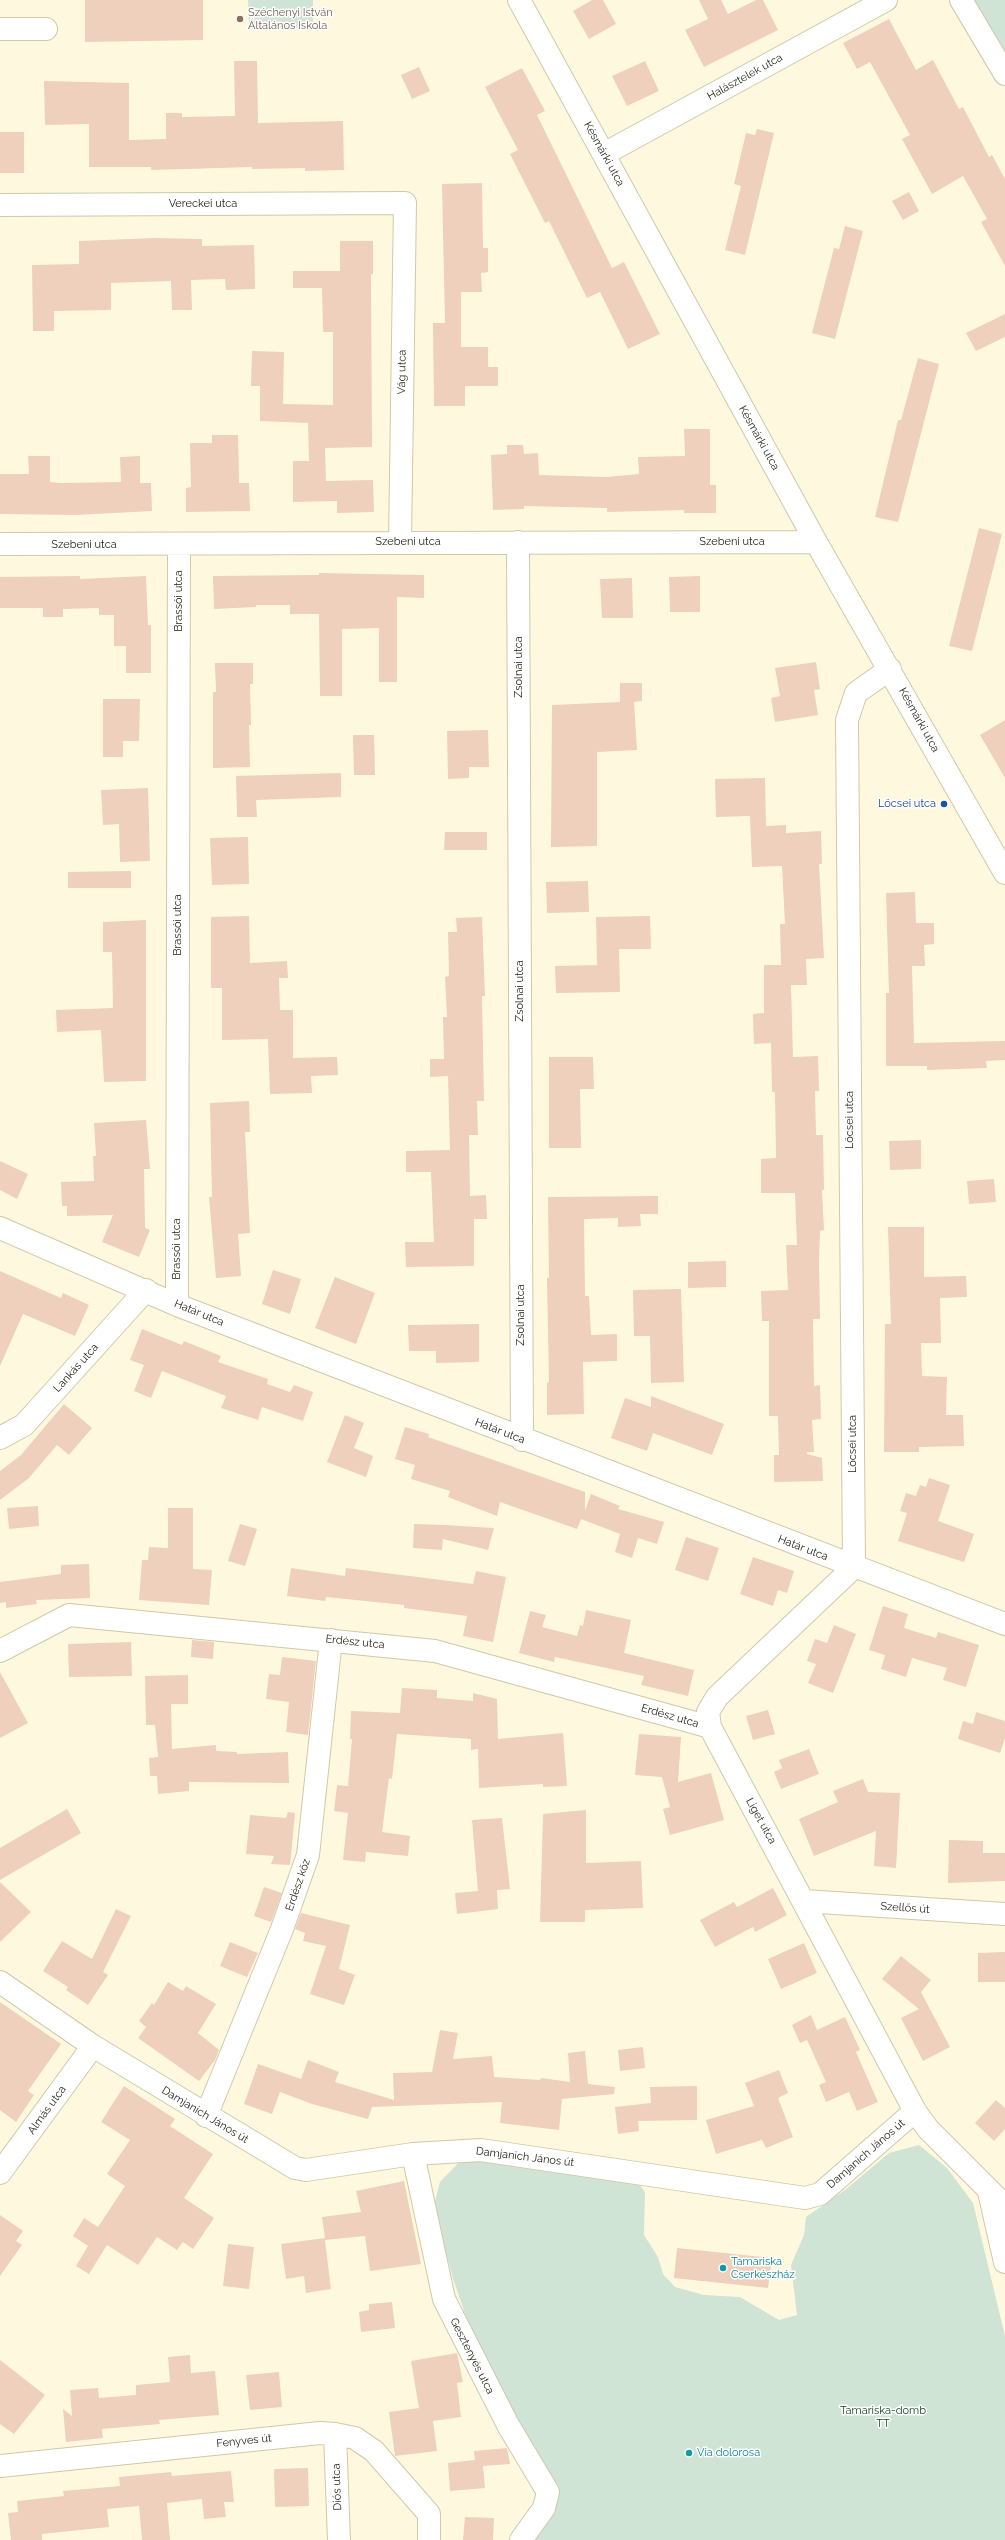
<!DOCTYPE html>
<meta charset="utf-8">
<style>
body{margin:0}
canvas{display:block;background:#fef9de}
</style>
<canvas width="1005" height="2540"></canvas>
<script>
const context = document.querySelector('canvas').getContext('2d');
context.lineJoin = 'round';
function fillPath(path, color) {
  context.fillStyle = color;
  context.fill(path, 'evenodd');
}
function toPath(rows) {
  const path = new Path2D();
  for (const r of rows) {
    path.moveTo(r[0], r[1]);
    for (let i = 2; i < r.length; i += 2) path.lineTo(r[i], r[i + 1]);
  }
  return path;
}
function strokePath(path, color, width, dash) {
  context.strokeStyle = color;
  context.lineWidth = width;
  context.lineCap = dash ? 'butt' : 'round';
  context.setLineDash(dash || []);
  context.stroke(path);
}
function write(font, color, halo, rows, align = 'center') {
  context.font = font + ' Raleway,sans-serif';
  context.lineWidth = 3;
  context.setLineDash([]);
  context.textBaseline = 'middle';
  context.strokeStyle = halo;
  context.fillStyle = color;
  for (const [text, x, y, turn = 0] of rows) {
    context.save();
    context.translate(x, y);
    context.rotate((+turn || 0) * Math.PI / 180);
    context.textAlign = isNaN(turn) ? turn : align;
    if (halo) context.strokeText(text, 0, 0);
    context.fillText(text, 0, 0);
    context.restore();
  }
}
const green = toPath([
 [248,0,313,0,313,28,249,28],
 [954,0,1005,0,1005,86],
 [919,2145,947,2168,973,2203,1005,2336,1005,2540,531,2540,553,2496,473,2336,453,2279,434,2205,440,2182,464,2157,638,2183,645,2192,644,2235,658,2257,663,2274,675,2287,704,2295,740,2297,779,2320,797,2315,791,2265,804,2235,806,2217,845,2190,889,2153]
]);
const building = toPath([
 [85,0,203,0,203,40,85,42],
 [592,0,603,0,616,24,589,39,573,11],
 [699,0,721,0,728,14,756,0,763,0,778,30,704,67,685,30,708,19],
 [889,19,916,70,933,60,959,109,963,107,989,157,992,155,1005,179,1005,266,981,222,987,219,963,176,932,194,902,139,910,135,870,62,857,69,843,43],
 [234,61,257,61,258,123,343,121,344,170,305,171,305,168,252,169,252,167,151,170,151,167,89,167,89,124,45,125,44,81,129,83,129,140,166,139,166,113,182,113,182,117,235,116],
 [645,61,659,91,627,106,612,76],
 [419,67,430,91,412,99,401,75],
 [522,68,545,111,537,115,612,268,624,262,660,334,628,349,600,292,587,298,549,221,545,223,510,154,518,150,485,87],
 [757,129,774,133,745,255,725,250,741,186,734,184,746,133,755,135],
 [0,132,24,132,24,173,0,173],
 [482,183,483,248,488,248,488,272,481,273,482,292,461,292,461,347,488,347,488,367,498,367,498,386,465,386,465,406,434,406,433,323,445,323,442,184],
 [909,192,919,211,903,220,892,201],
 [845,226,863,231,835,339,812,333,834,248,839,249],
 [155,238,202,239,202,246,254,245,255,289,226,290,225,279,191,280,192,310,172,310,171,281,111,283,111,310,54,311,54,331,33,331,32,265,79,264,79,241],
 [340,241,373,241,373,274,371,274,372,447,325,448,326,481,373,480,374,512,337,513,337,501,293,502,293,461,309,461,308,423,260,421,260,386,251,386,252,351,284,352,283,404,333,405,333,332,323,332,322,288,293,288,293,271,340,271],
 [1005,314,1005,337,976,351,966,333],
 [918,358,939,364,898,522,875,517,898,420,901,420],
 [684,429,710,429,710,485,716,485,716,513,684,513,684,510,607,512,607,508,524,506,524,509,493,510,491,455,507,454,507,445,523,445,524,454,538,453,539,475,607,477,639,474,638,457,685,456],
 [212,435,238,435,239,483,249,483,250,511,186,512,186,488,191,487,190,443,212,443],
 [28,456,50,456,50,482,60,483,121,482,120,457,140,456,140,483,151,483,152,511,76,515,0,514,0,474,29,474],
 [979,528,1002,534,972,651,949,646],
 [319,573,424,575,424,598,397,597,397,682,379,682,379,628,342,629,342,696,320,696,319,614,290,614,290,605,256,605,256,607,214,609,213,576,319,575],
 [80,576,80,579,146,576,148,625,151,625,151,673,126,673,126,646,114,646,114,615,99,615,99,608,63,609,63,617,43,617,43,608,0,608,0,577],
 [700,576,700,612,670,612,669,577],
 [632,578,633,618,602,618,600,579],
 [816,662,820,689,814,690,818,715,775,722,771,698,780,696,775,668],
 [215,663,253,663,253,684,250,684,251,725,249,725,250,767,213,768,213,692,216,692],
 [620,683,642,683,642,701,634,702,637,750,597,752,597,846,551,847,552,705,620,702],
 [103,699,140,699,139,741,123,741,123,757,103,757],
 [1005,720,1005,778,980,735],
 [488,730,489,767,469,767,469,778,448,779,447,731],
 [353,735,374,735,375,775,354,775],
 [341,773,341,797,256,800,257,817,237,817,236,776],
 [765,778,766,826,786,825,786,833,821,831,822,864,819,864,824,958,806,959,807,985,791,985,793,1057,818,1056,819,1091,815,1091,816,1135,823,1135,824,1190,822,1190,824,1230,820,1231,819,1262,820,1319,813,1319,814,1386,820,1385,821,1419,812,1420,814,1452,807,1452,807,1454,822,1458,823,1481,774,1482,774,1455,779,1455,778,1416,769,1416,769,1321,762,1321,761,1291,788,1290,786,1245,797,1245,795,1193,761,1193,761,1159,776,1158,775,1092,772,1092,771,1043,754,1044,753,1014,764,1013,764,965,781,965,780,924,785,924,782,866,752,867,750,816,716,817,715,779],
 [148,788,150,861,120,862,119,824,103,825,101,790],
 [445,832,487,832,487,850,444,850],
 [248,837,249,884,212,885,210,838],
 [131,871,131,888,68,888,68,872],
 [588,881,589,912,547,913,546,882],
 [915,892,916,923,934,923,934,944,924,945,925,966,912,966,914,1043,1005,1041,1005,1060,986,1061,987,1068,927,1070,927,1066,886,1066,886,993,889,993,886,893],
 [249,916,250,963,287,961,288,978,279,978,280,1010,293,1010,293,1058,337,1057,338,1075,311,1076,312,1093,270,1094,268,1039,222,1040,222,988,211,988,211,917],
 [650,916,651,949,619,949,620,992,556,993,555,966,597,965,596,917],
 [482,917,485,996,482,996,484,1101,477,1101,478,1135,469,1135,470,1196,486,1195,487,1219,474,1219,474,1266,406,1267,405,1242,434,1242,431,1172,406,1172,406,1151,450,1150,448,1076,430,1077,430,1059,444,1059,443,1017,447,1017,445,977,449,976,448,932,457,932,456,918],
 [146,920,146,1081,104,1082,101,1030,57,1032,56,1010,113,1008,112,952,103,952,103,922],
 [549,1057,593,1057,594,1089,580,1089,581,1148,549,1148],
 [249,1101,250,1132,245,1132,250,1233,238,1234,241,1276,216,1278,209,1197,212,1197,210,1103],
 [146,1120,150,1169,144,1169,145,1228,150,1230,139,1257,102,1242,113,1215,67,1216,67,1206,62,1206,61,1182,94,1181,93,1156,96,1156,94,1123],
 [921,1140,921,1169,890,1170,889,1141],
 [0,1161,28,1174,17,1199,0,1190],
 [994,1179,996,1202,969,1204,967,1181],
 [658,1196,658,1214,640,1214,641,1226,618,1227,618,1218,584,1219,585,1296,589,1296,591,1335,617,1334,617,1361,583,1362,584,1414,547,1415,547,1383,549,1382,547,1278,549,1278,548,1197],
 [888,1227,924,1227,924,1277,966,1276,967,1297,940,1298,941,1343,921,1343,922,1376,947,1377,946,1415,963,1415,964,1446,919,1447,919,1452,884,1452,885,1324,891,1324],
 [726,1261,726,1287,688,1288,688,1262],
 [273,1270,301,1279,290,1314,262,1304],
 [0,1271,61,1298,63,1293,89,1305,75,1336,23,1314,0,1366],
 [335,1277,375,1293,356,1344,315,1328],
 [681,1289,684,1382,651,1383,650,1336,634,1336,633,1290],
 [479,1324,479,1362,436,1363,436,1351,409,1351,408,1325],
 [142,1329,182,1345,184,1341,221,1356,218,1362,268,1379,267,1384,290,1392,294,1385,313,1392,303,1421,262,1407,258,1420,221,1408,226,1396,162,1371,151,1398,134,1391,144,1365,130,1360],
 [651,1396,724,1424,712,1455,653,1433,647,1451,611,1438,625,1398,651,1407],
 [64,1404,92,1428,69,1455,57,1445,29,1478,0,1500,0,1471,21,1455],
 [345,1415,364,1423,354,1448,373,1456,366,1477,327,1462],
 [405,1427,429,1434,428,1437,585,1492,585,1511,591,1494,620,1506,618,1509,664,1522,657,1544,638,1538,632,1558,615,1552,620,1534,581,1519,577,1529,500,1502,497,1516,448,1497,450,1491,411,1479,415,1465,395,1459],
 [929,1478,950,1485,938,1521,974,1534,964,1562,898,1541,907,1513,900,1511,906,1493,916,1496,920,1485,926,1487],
 [38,1506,39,1526,9,1529,7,1508],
 [168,1508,193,1508,193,1569,212,1570,209,1605,139,1600,142,1560,148,1560,149,1547,168,1548],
 [240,1524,257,1529,245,1566,228,1561],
 [414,1524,444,1525,494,1528,488,1550,443,1539,442,1550,413,1548],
 [686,1537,719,1548,708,1581,675,1570],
 [753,1557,794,1571,787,1593,778,1590,773,1606,740,1594],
 [89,1564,90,1598,36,1600,37,1604,6,1608,6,1602,0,1603,0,1582,61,1574,61,1565],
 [291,1568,345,1576,346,1568,473,1584,476,1571,506,1577,493,1642,463,1636,467,1616,404,1608,404,1605,326,1597,325,1601,287,1596],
 [883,1606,908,1614,904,1628,936,1638,938,1632,979,1645,966,1687,943,1680,947,1668,912,1658,906,1677,881,1669,885,1655,869,1650],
 [586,1610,631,1620,624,1653,694,1670,688,1696,641,1685,644,1676,555,1657,554,1662,519,1653,530,1611,546,1615,542,1627,577,1636,580,1625,583,1626],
 [834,1625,856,1634,833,1693,808,1683,816,1664,807,1661,815,1639,827,1643],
 [192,1640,214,1642,213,1659,191,1657],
 [131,1642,132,1676,69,1677,68,1644],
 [282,1657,316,1661,308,1735,286,1732,289,1702,266,1699,269,1674,280,1675],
 [0,1672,28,1723,0,1738],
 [188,1675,188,1704,171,1704,172,1749,216,1745,216,1751,237,1752,237,1754,288,1752,289,1783,189,1782,189,1791,158,1794,157,1776,150,1776,149,1758,158,1757,155,1725,146,1725,145,1676],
 [402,1688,437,1690,437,1698,473,1701,473,1693,497,1699,498,1739,563,1733,567,1786,543,1787,543,1784,479,1788,478,1749,471,1750,471,1739,397,1734,392,1779,389,1778,382,1832,410,1836,408,1856,366,1852,365,1862,343,1860,348,1813,334,1811,337,1785,348,1786,352,1739,350,1739,351,1711,400,1713],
 [768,1710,775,1734,753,1740,746,1716],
 [976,1712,1005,1721,1005,1738,1000,1753,958,1739,963,1721,973,1724],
 [639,1734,681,1737,678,1782,711,1773,724,1820,670,1835,663,1809,670,1807,662,1777,635,1775],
 [809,1749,819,1774,781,1789,774,1772,782,1768,779,1760],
 [863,1779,868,1792,900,1793,896,1868,874,1866,876,1831,814,1856,799,1819,838,1802,833,1791],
 [67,1809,81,1833,0,1880,0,1848],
 [586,1810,586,1863,641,1861,643,1908,585,1910,585,1922,540,1922,543,1814],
 [288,1812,295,1813,290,1865,271,1864,274,1856,246,1854,250,1815,286,1818],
 [502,1818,510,1889,497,1890,498,1909,457,1914,455,1893,478,1891,472,1820],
 [949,1840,983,1841,983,1853,1005,1853,1005,1881,948,1883],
 [0,1882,31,1912,0,1942],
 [264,1887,282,1893,271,1922,254,1916],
 [773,1888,787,1915,755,1932,753,1927,715,1947,700,1920,734,1902,737,1907],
 [116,1909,131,1916,103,1972,108,1975,88,2005,66,1990,68,1987,43,1971,62,1941,92,1959],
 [301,1913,350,1925,339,1969,355,1975,344,2005,310,1994,326,1946,303,1941,305,1933,295,1929],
 [230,1942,258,1953,247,1977,220,1966],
 [804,1943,817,1973,781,1989,768,1959],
 [1005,1952,1005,1982,978,1982,978,1953],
 [901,1956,931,1980,921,1992,950,2047,923,2061,901,2018,919,2009,882,1979],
 [168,1982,183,1991,186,1986,216,2004,198,2033,219,2050,215,2060,199,2081,138,2038,146,2027,139,2021,152,2003,154,2005],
 [0,2002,61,2044,28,2091,34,2095,16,2122,0,2110],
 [811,2015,817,2030,845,2017,860,2050,856,2052,878,2102,857,2111,849,2092,826,2102,819,2085,826,2082,807,2040,800,2043,792,2025],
 [440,2030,458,2033,453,2059,492,2056,494,2077,540,2080,541,2078,570,2082,568,2053,585,2051,588,2084,615,2087,614,2094,562,2099,559,2130,500,2123,502,2102,372,2107,368,2119,312,2104,280,2092,272,2114,244,2104,258,2064,301,2079,308,2060,339,2072,335,2082,394,2100,393,2073,432,2072],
 [643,2047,645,2068,620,2071,618,2050],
 [779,2070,788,2093,778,2098,793,2137,766,2148,762,2140,716,2154,706,2120,754,2106,745,2083],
 [124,2086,175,2119,170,2126,213,2154,184,2198,214,2218,193,2249,183,2242,177,2250,157,2237,138,2265,107,2245,89,2274,76,2266,88,2246,73,2236,84,2218,98,2227,125,2186,107,2174,130,2140,101,2122],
 [697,2086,697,2120,638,2121,639,2131,618,2134,615,2107,651,2103,650,2087],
 [996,2100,1005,2108,1005,2129,994,2141,975,2123],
 [404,2181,421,2264,370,2271,365,2236,325,2240,331,2289,306,2293,304,2276,286,2279,281,2244,325,2238,322,2217,361,2212,356,2191],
 [0,2215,23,2231,16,2241,22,2245,0,2276],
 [228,2244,254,2247,249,2289,223,2286],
 [677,2248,772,2258,768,2288,674,2278],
 [392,2302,395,2328,361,2332,359,2312,369,2310,369,2304],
 [457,2353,463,2382,457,2383,461,2417,433,2421,437,2451,395,2456,389,2412,419,2408,411,2361],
 [190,2355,191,2373,215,2371,219,2415,159,2420,160,2424,102,2429,103,2438,66,2442,63,2409,72,2416,70,2390,98,2388,99,2398,136,2395,136,2385,170,2382,168,2357],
 [0,2360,45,2395,14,2434,0,2424],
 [279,2372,282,2407,250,2410,246,2375],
 [507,2448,510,2464,483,2466,485,2488,450,2491,448,2463,475,2460,474,2451],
 [308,2468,309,2506,275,2507,274,2469],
 [231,2471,234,2502,224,2502,226,2517,204,2519,202,2499,167,2503,170,2540,142,2540,139,2506,107,2509,109,2527,42,2534,42,2540,11,2540,8,2513,18,2512,17,2501,64,2496,63,2491,120,2486,119,2477,171,2472,172,2476],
 [465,2517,494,2518,493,2540,463,2540]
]);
const minor = toPath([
 [519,0,816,542,1005,873],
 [961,0,1005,74],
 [0,29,46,29],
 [604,154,886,0],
 [0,205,405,203,400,542],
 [518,542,522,1440],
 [0,544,816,542],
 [890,669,856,693,847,720,854,1567,717,1697,708,1712,710,1727,915,2111,928,2129,1005,2206],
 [0,1228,177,1305,1005,1624],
 [177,1305,179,545],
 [0,1438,24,1425,146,1290],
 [0,1651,69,1615,435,1651,710,1727],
 [804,1901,1005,1914],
 [0,1982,93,2046,295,2168,306,2170,413,2154,481,2150,805,2198,820,2194,915,2111],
 [206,2116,282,1929,308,1855,331,1640],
 [413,2154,444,2299,508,2425,548,2492,544,2508,521,2540],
 [0,2173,93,2046],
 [989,2192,1005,2262],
 [335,2434,339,2540],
 [0,2466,320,2433,335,2434,355,2438,374,2451,429,2514,429,2540]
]);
const markers = [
 [240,19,4,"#8d6e63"],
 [944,804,4,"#1a4fb4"],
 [723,2268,4,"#0f9aa8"],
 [689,2453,4,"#0f9aa8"]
];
const educationNames = [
 ["Széchenyi István",248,13],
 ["Általános Iskola",248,26]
];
const streetNames = [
 ["Halásztelek utca",745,77,-29],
 ["Késmárki utca",604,154,61],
 ["Vereckei utca",203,204],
 ["Vág utca",402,372,-89],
 ["Késmárki utca",759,438,61],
 ["Szebeni utca",408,542],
 ["Szebeni utca",732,542],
 ["Szebeni utca",84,545],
 ["Brassói utca",179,601,-90],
 ["Zsolnai utca",519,667,-90],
 ["Késmárki utca",919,720,61],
 ["Brassói utca",178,925,-90],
 ["Zsolnai utca",520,991,-90],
 ["Lőcsei utca",850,1120,-90],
 ["Brassói utca",177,1249,-90],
 ["Határ utca",199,1313,22],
 ["Zsolnai utca",521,1315,-90],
 ["Lankás utca",76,1368,-48],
 ["Határ utca",500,1431,21],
 ["Lőcsei utca",853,1444,-90],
 ["Határ utca",803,1548,21],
 ["Erdész utca",355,1642,6],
 ["Erdész utca",670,1716,16],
 ["Liget utca",761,1821,61],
 ["Erdész köz",298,1885,-71],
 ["Szellős út",905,1908,4],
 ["Almás utca",47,2110,-54],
 ["Damjanich János út",205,2115,31],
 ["Damjanich János út",866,2154,-41],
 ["Damjanich János út",525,2157,7],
 ["Gesztenyés utca",472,2356,63],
 ["Fenyves út",244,2441,-6],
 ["Diós utca",337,2487,-92]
];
const transitNames = [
 ["Lőcsei utca",936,804]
];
const cultureNames = [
 ["Tamariska",731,2262],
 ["Cserkészház",731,2275],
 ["Via dolorosa",697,2453]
];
const parkNames = [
 ["Tamariska-domb",883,2411],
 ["TT",883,2424]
];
fillPath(green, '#cfe4d5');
fillPath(building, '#eed0bd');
strokePath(minor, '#cfc9a9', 24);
strokePath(minor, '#fff', 22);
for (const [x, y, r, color] of markers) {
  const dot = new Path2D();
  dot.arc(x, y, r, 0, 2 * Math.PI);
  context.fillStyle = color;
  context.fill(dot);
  strokePath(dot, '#fff', 1.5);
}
write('11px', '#785e54', '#fff', educationNames, 'left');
write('11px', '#201d12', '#fff', streetNames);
write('11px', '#164399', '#fff', transitNames, 'right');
write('11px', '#0d838f', '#fff', cultureNames, 'left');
write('11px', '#0c3d22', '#fff', parkNames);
</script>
